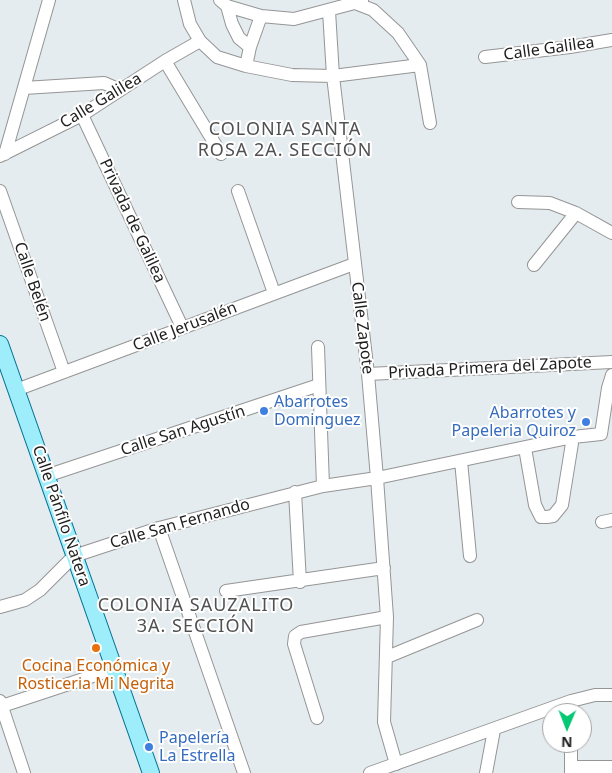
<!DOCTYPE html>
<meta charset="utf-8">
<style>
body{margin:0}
#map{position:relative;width:612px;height:773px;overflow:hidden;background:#e4ecef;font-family:"Noto Sans",sans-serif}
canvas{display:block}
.north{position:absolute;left:542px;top:703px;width:50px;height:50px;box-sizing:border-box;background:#fff;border:1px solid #a5a5a5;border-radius:50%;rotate:181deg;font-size:14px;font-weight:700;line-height:20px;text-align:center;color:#1e1e1e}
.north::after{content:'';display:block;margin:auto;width:18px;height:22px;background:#04c874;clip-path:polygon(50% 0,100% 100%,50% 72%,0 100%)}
</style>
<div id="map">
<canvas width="612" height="773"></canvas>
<div class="north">N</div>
</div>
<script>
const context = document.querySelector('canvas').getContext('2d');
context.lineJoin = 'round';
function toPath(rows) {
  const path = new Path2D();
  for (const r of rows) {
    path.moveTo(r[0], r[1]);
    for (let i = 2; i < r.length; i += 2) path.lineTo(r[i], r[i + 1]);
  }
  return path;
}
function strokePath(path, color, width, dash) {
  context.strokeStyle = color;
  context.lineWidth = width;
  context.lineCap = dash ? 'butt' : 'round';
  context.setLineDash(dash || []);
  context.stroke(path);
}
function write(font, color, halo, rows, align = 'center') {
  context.font = font + ' "Noto Sans",sans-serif';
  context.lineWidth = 4;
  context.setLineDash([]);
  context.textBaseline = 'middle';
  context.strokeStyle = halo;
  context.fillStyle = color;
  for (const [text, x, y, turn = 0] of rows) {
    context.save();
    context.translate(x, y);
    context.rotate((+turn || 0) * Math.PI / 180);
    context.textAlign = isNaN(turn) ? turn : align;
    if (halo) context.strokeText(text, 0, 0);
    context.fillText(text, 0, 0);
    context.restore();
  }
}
const minor = toPath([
 [184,0,190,24,200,41,217,57,246,66,292,75,333,76,420,65],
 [220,0,227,6,261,16,294,19,362,1],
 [355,3,373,10,398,33,420,65,430,123],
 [227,6,232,24,239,38,250,47],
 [329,11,333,76,368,374,377,478,387,617,384,722,396,764],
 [485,57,570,47,612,40],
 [165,61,221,154],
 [246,66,250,47,261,16],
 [24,88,104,83,120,90],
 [82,115,182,327],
 [5,154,49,0],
 [0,156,82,115,165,61,200,41],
 [0,191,64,372],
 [238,191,274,293],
 [518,202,550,203,576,213,612,233],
 [534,265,576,213],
 [318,347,323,486],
 [368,374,612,362],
 [16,390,354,264],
 [525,448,535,505,541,517,547,517,553,516,562,505,573,437],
 [461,461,470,556],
 [46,476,319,385],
 [295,492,300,582],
 [602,522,612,520],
 [159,528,244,773],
 [226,591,384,568],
 [0,607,25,600,40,590,74,556,159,528,323,486,377,478,573,437,601,434,608,388,612,375],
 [387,657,477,620],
 [0,701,24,773],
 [2,706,114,669],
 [317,718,294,644,295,636,301,632,387,617],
 [571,767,612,767],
 [370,773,571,701,595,695,612,695],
 [486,773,494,730],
 [571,773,571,743]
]);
const major = toPath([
 [0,344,151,773]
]);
const markers = [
 [264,411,5,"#3f7fe0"],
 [586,422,5,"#3f7fe0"],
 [96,648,5,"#e8710a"],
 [149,747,5,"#3f7fe0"]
];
const streetNames = [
 ["Calle Galilea",549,49,-8],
 ["Calle Galilea",101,101,-31],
 ["Privada de Galilea",132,221,65],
 ["Calle Belén",32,282,71],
 ["Calle Jerusalén",185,327,-21],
 ["Calle Zapote",362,328,83],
 ["Privada Primera del Zapote",490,368,-3],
 ["Calle San Agustín",183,431,-18],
 ["Calle Pánfilo Natera",61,516,71],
 ["Calle San Fernando",180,524,-16]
];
const shopNames = [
 ["Abarrotes",274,402],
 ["Dominguez",274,420],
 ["Abarrotes y",576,413,"right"],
 ["Papeleria Quiroz",576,431,"right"],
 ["Papelería",159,738],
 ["La Estrella",159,756]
];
const foodNames = [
 ["Cocina Económica y",96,666],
 ["Rosticeria Mi Negrita",96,684]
];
const neighbourhoodNames = [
 ["COLONIA SANTA",285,130],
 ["ROSA 2A. SECCIÓN",285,151],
 ["COLONIA SAUZALITO",196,606],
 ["3A. SECCIÓN",196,627]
];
strokePath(minor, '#959595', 14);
strokePath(major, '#037295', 18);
strokePath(minor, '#fff', 12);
strokePath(major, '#9eedfa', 16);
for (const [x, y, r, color] of markers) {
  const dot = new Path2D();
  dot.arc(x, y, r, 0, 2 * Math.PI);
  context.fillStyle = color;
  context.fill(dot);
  strokePath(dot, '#fff', 2);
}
write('16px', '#1e1e1e', '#fff', streetNames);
write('16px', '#366cbe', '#fff', shopNames, 'left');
write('16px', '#c56008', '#fff', foodNames);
context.letterSpacing = '1px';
write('18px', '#515151', '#fff', neighbourhoodNames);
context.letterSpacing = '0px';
</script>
